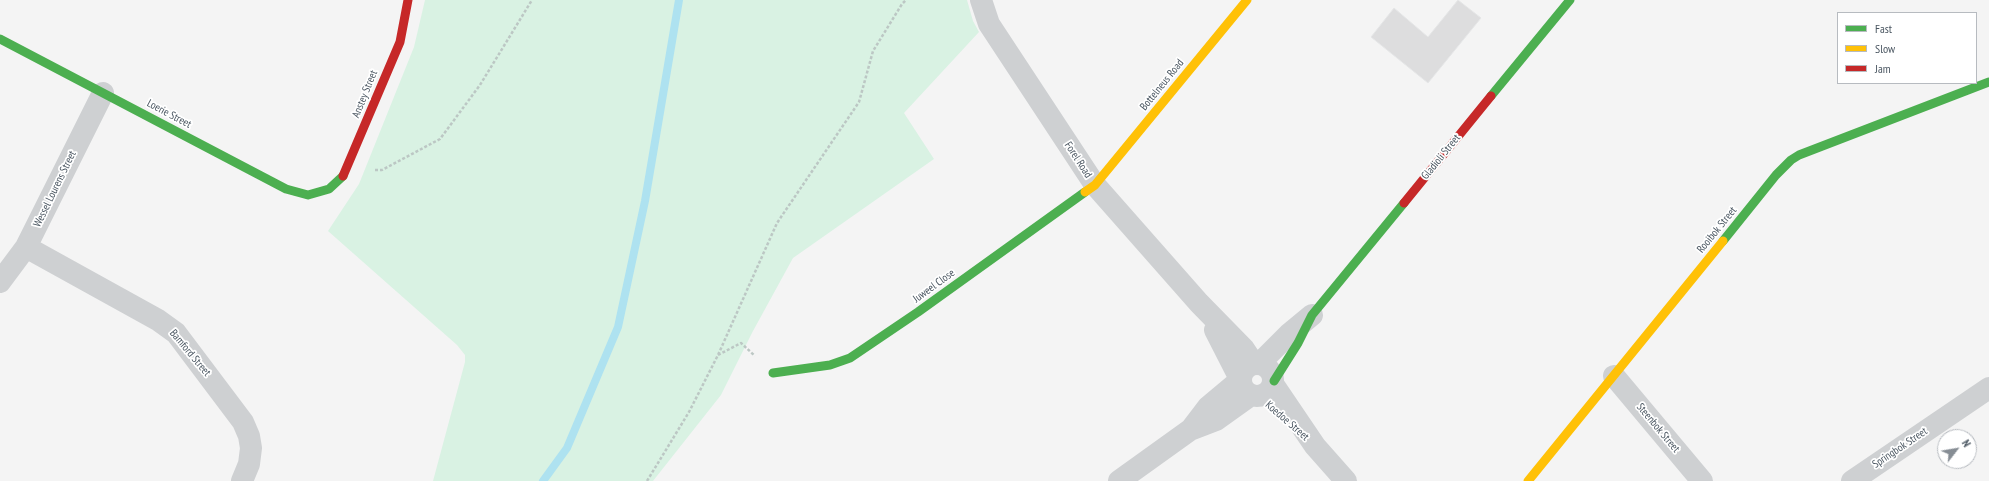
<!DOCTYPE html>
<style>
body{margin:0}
#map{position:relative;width:1989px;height:481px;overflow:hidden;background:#f4f4f4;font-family:"PT Sans Narrow",sans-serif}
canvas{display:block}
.legend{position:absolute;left:1837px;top:12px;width:140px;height:72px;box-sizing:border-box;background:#fff;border:1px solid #b7bbc0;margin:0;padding:5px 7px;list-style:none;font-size:12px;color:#4a5661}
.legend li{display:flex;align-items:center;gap:8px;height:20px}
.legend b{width:20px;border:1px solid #b7bbc0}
.north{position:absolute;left:1937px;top:429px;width:40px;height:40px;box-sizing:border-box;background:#fff;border:1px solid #b7bbc0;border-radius:50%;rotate:59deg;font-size:11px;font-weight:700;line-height:16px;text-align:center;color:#4a5661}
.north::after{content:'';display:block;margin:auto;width:14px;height:18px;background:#868d94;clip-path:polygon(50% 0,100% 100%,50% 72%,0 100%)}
</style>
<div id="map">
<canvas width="1989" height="481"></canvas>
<ul class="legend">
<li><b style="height:5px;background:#4caf50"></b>Fast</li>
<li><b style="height:5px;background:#ffc107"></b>Slow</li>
<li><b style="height:5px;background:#c62828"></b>Jam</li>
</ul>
<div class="north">N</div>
</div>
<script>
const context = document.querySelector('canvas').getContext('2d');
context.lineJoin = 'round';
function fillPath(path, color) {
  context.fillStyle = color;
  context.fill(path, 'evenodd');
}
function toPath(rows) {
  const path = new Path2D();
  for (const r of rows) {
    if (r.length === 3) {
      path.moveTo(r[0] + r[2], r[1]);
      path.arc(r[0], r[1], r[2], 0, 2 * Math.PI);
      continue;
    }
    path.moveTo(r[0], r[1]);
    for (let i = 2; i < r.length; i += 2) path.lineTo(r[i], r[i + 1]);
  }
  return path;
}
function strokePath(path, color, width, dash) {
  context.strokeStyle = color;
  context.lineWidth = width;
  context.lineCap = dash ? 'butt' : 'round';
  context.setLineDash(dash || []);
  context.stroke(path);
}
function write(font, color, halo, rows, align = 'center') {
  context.font = font + ' "PT Sans Narrow",sans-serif';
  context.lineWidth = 3.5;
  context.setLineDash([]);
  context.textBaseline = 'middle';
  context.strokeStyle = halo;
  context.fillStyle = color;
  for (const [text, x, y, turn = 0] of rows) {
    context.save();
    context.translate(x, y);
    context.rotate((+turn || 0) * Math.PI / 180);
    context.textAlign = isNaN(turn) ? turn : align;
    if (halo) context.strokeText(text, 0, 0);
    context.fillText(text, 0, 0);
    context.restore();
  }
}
const green = toPath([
 [425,0,967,0,973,21,979,32,904,113,934,159,793,258,753,331,721,395,653,481,433,481,465,362,465,355,457,345,328,231,359,184,414,47]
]);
const stream = toPath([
 [543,481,567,448,618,327,645,201,679,0]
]);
const building = toPath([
 [1458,0,1481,18,1428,83,1371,37,1394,8,1428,37,1458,0]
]);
const path = toPath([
 [375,170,382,170,440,139,480,85,532,0],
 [718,355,741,343,755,356],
 [647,481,689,412,718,355,777,223,859,102,873,51,902,4,906,0]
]);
const street = toPath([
 [981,0,989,24,1095,185,1199,303,1244,349,1254,364],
 [26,247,158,320,176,333,243,422,249,436,251,448,249,464,242,481],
 [0,282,26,247,103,93],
 [1215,330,1239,377],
 [1257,380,16],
 [1259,364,1289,334,1312,315],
 [1614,376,1702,481],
 [1273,384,1315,446,1346,481],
 [1192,428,1208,407,1239,381],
 [1119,481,1190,430,1216,420,1251,395],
 [1852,481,1989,388]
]);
const fast = toPath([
 [0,39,286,189,308,195,329,189,343,176],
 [1491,96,1570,0],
 [1723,241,1776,175,1791,160,1799,155,1989,82],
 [773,373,830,365,850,358,918,312,1085,192],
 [1274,381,1298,343,1312,315,1404,203]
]);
const slow = toPath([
 [1085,192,1095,185,1247,0],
 [1528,481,1723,241]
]);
const jam = toPath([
 [343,176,400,42,408,0],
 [1404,203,1491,96]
]);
const streetNames = [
 ["Bottelneus Road",1162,85,-51],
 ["Anstey Street",365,94,-68],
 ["Loerie Street",169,114,28],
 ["Gladioli Street",1441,157,-51],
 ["Forel Road",1078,160,57],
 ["Wessel Lourens Street",55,189,-64],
 ["Rooibok Street",1717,230,-51],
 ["Juweel Close",934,286,-36],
 ["Bamford Street",190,353,50],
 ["Koedoe Street",1287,421,41],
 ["Steenbok Street",1658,428,50],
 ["Springbok Street",1900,448,-34]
];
fillPath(green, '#d9f2e3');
strokePath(stream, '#aee2f0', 8);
fillPath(building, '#ddddde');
strokePath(building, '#e5e6e7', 1);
strokePath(path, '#bcc7c4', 2.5, [3, 2]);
strokePath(street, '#ced0d2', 22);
strokePath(fast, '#4caf50', 9);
strokePath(slow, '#ffc107', 9);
strokePath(jam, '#c62828', 9);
write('11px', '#4a5661', '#fff', streetNames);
</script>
